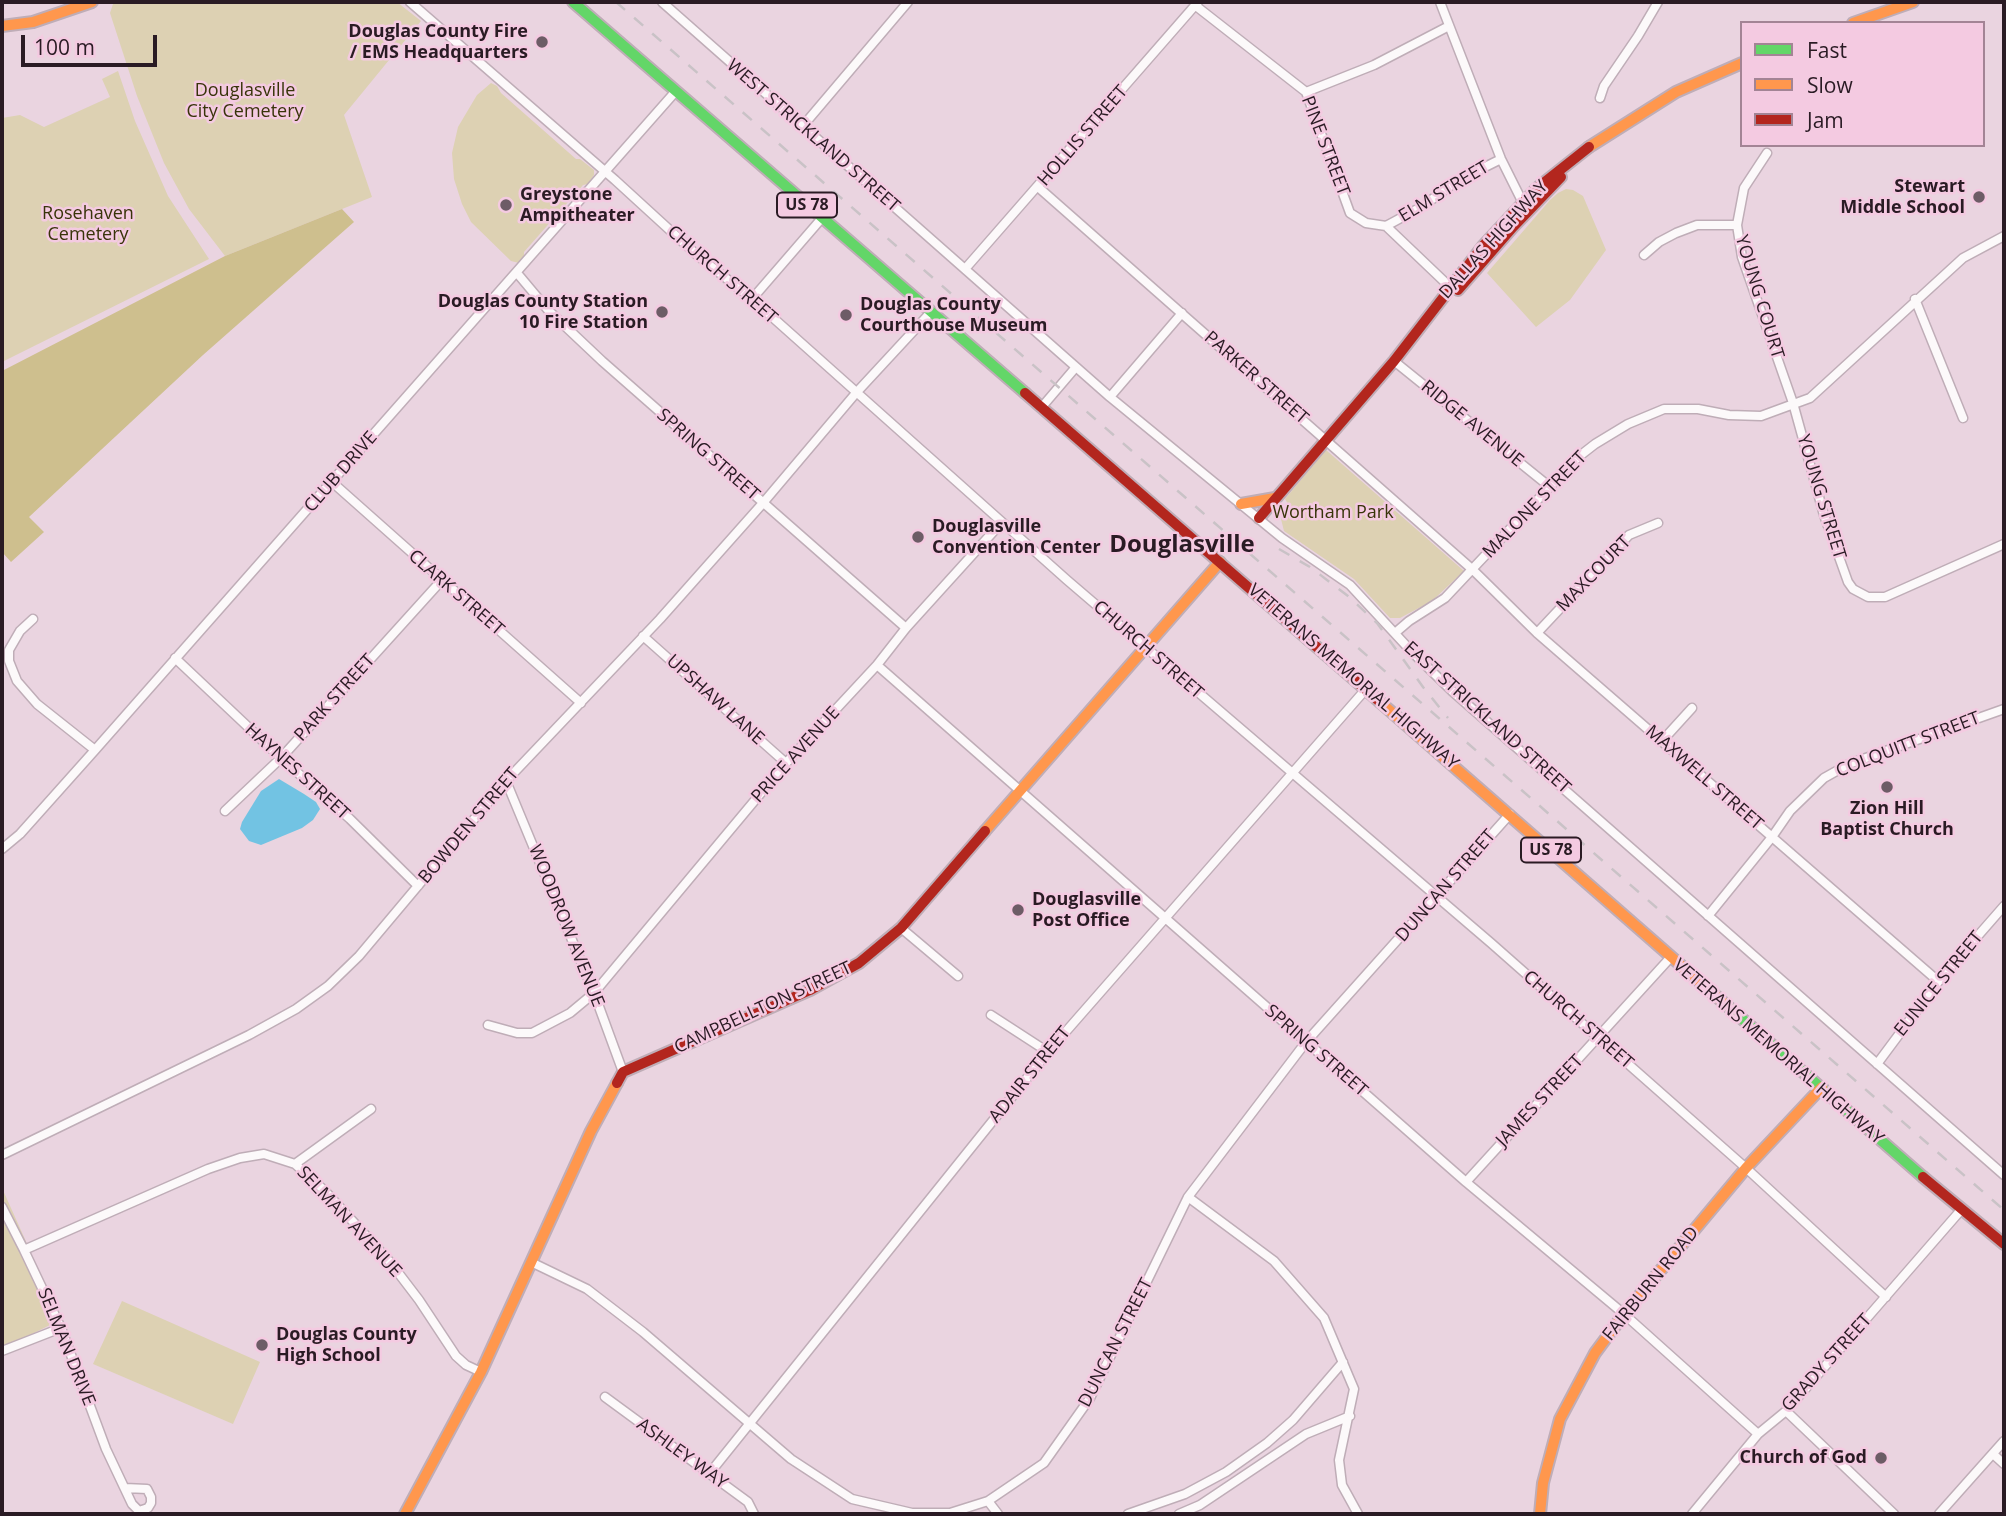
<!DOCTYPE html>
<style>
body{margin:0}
#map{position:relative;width:2006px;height:1516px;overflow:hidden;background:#ead4e0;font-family:"Open Sans",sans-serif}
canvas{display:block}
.frame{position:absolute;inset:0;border:4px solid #2a1b24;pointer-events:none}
.legend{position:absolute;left:1740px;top:21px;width:245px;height:126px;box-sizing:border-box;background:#f4cae1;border:2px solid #a38495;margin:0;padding:9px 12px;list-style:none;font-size:21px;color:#2a1b24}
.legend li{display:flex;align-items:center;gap:14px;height:35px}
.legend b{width:35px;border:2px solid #a38495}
.scale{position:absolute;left:21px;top:35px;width:136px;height:32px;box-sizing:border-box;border:4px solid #2a1b24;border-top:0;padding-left:9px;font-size:21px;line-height:24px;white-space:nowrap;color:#2a1b24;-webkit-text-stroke:5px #f4cae1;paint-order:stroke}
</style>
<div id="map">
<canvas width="2006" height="1516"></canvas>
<div class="frame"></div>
<ul class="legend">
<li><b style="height:9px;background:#63d668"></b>Fast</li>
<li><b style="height:9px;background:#ff974d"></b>Slow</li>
<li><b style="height:9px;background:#b3261e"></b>Jam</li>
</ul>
<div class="scale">100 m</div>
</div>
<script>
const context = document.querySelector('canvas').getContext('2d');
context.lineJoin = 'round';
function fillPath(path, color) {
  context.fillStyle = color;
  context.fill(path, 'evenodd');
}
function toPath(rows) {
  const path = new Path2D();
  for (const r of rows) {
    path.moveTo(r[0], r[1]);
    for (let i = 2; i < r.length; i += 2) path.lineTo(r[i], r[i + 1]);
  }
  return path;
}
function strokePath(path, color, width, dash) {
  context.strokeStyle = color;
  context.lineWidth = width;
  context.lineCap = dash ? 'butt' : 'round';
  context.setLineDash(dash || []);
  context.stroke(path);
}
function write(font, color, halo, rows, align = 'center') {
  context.font = font + ' "Open Sans",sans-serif';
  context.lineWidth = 5;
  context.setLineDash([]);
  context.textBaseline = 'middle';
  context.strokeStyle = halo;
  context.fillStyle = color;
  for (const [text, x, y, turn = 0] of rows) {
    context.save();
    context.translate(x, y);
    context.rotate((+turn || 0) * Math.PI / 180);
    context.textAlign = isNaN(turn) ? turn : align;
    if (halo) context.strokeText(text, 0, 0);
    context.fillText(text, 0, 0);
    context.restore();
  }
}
const green = toPath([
 [118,2,397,2,421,21,344,115,372,197,225,256,189,209,164,163,137,96,110,13,113,4],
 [118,71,135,121,168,196,209,259,2,362,2,118,20,115,44,127,110,97,102,79],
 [491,83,497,86,501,93,576,159,580,159,594,170,594,175,588,184,583,185,524,252,524,258,519,263,511,261,471,222,462,204,454,179,452,153,458,127,477,95],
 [1566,189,1573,190,1583,196,1606,250,1570,300,1536,327,1487,273,1550,200,1558,193],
 [1326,450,1464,571,1432,601,1400,618,1390,618,1354,579,1284,531,1281,519,1288,504,1285,499],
 [2,1188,28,1246,54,1323,2,1349],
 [122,1301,260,1362,233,1424,93,1364]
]);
const forest = toPath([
 [342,209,354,222,203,355,29,517,44,532,11,562,2,552,2,371,225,256]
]);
const water = toPath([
 [279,779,304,794,316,802,320,809,313,820,302,828,261,845,249,841,240,829,242,822,261,791]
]);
const street = toPath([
 [410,2,615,180,697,255,752,299,1067,580,1491,943,1746,1168,1886,1297],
 [662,2,1110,397,1282,538,1350,585,1413,653,1452,691,2004,1175],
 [1440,2,1501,159,1524,205],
 [1196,6,1306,92,1350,213,1366,223,1386,226,1423,206,1457,181,1501,159],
 [1306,92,1374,65,1449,26],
 [1600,98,1604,86,1638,36,1658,2],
 [802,127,908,2],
 [1767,153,1744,188,1737,225,1742,257,1793,403,1824,515,1848,582,1853,589,1868,597,1885,597,2004,544],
 [1038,187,1473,570,1537,633,1938,981],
 [1386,226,1450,287],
 [1644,255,1659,242,1676,233,1697,225,1737,225],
 [965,269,1198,2],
 [517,273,548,310,602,361,906,628],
 [752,299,822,218],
 [1915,299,1963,418],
 [1394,361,1550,487],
 [1110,397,1182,313],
 [1041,408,1076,367],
 [332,482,581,703],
 [33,619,20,631,9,650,9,661,17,681,37,704,95,750],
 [1395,633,1409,621,1445,598,1577,458,1595,444,1628,424,1664,409,1698,409,1729,415,1761,416,1810,398,1963,258,2004,236],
 [1537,633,1629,535,1658,523],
 [643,636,786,763],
 [175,658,281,758,350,819,418,886],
 [877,665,1466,1182,1624,1314,1758,1434],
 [1662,741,1692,708],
 [506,781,594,993,623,1072],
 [225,811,281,758,441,581],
 [2,849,20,834,95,750,676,91],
 [1708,916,1772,837,1790,811,1824,778,1849,764,2004,709],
 [901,928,958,976],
 [991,1015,1048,1052],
 [488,1025,517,1033,532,1033,570,1013,594,993,786,763,877,665,906,628,1002,522],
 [1877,1064,1941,978,2004,906],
 [2,1155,249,1035,296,1009,328,986,359,956,506,781,660,619,763,503,856,393,931,312],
 [295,1164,371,1109],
 [1466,1182,1670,958],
 [1188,1197,1274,1261,1324,1318,1354,1389,1339,1460,1342,1485,1358,1514],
 [2,1207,24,1250,61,1328,106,1449,132,1504,139,1511,148,1508,151,1503,151,1497,147,1489,125,1488],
 [24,1250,208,1169,240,1158,264,1154,295,1164,325,1191,390,1262,419,1300,456,1356,466,1365,481,1372],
 [533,1263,587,1289,643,1332,791,1459,852,1499,912,1513,950,1513,988,1501,1044,1463,1090,1398,1188,1197,1306,1042,1510,814],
 [2,1351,61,1328],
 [605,1397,748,1502,754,1514],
 [1786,1411,1894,1514],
 [1993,1454,2004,1464],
 [709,1474,1048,1052,1366,689],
 [988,1501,998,1514],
 [1128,1514,1185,1494,1226,1472,1267,1443,1293,1420,1343,1362],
 [1179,1514,1200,1505,1306,1434,1350,1416],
 [1692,1514,1758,1434,1786,1411,1961,1210],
 [1939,1514,2004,1441]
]);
const fast = toPath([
 [573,2,1025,393],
 [1724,1003,1923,1177]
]);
const slow = toPath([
 [1853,23,1913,2],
 [2,26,33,22,92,2],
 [1589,147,1676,92,1742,63],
 [1241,504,1275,498],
 [1380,702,1724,1003],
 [985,831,1220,562],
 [405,1514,481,1372,591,1131,617,1083],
 [1540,1514,1543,1483,1560,1419,1595,1353,1624,1314,1746,1168,1822,1087]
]);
const jam = toPath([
 [1458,290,1513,227,1561,177],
 [1025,393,1380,702],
 [1259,518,1394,361,1483,246,1536,189,1589,147],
 [617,1083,623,1072,810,990,859,963,901,928,985,831],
 [1923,1177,2004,1244]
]);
const rail = toPath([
 [616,2,2004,1210],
 [1279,549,1310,567,1348,596,1377,623,1423,687,1448,718]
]);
const markers = [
 [542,42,7,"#6d5c66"],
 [1979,197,7,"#6d5c66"],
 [506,205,7,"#6d5c66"],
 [662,312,7,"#6d5c66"],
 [846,315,7,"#6d5c66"],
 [918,537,7,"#6d5c66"],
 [1887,787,7,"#6d5c66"],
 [1018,910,7,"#6d5c66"],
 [262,1345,7,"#6d5c66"],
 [1881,1458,7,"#6d5c66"]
];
const shields = [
 [807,205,60],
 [1551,850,60]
];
const shieldNames = [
 ["US 78",807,205],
 ["US 78",1551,850]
];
const poiNames = [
 ["Douglas County Fire",528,32,"right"],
 ["/ EMS Headquarters",528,53,"right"],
 ["Stewart",1965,187,"right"],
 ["Middle School",1965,208,"right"],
 ["Greystone",520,195],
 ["Ampitheater",520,216],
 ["Douglas County Station",648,302,"right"],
 ["10 Fire Station",648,323,"right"],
 ["Douglas County",860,305],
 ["Courthouse Museum",860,326],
 ["Douglasville",932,527],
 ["Convention Center",932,548],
 ["Zion Hill",1887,809,"center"],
 ["Baptist Church",1887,830,"center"],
 ["Douglasville",1032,900],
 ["Post Office",1032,921],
 ["Douglas County",276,1335],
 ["High School",276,1356],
 ["Church of God",1867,1458,"right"]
];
const parkNames = [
 ["Douglasville",245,91],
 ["City Cemetery",245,112],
 ["Rosehaven",88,214],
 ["Cemetery",88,235],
 ["Wortham Park",1333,513]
];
const streetNames = [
 ["WEST STRICKLAND STREET",813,136,41],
 ["HOLLIS STREET",1083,136,-49],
 ["PINE STREET",1325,146,69],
 ["ELM STREET",1444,192,-31],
 ["DALLAS HIGHWAY",1494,240,-48],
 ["CHURCH STREET",722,275,41],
 ["YOUNG COURT",1759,297,73],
 ["PARKER STREET",1256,378,41],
 ["RIDGE AVENUE",1472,424,39],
 ["SPRING STREET",708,455,41],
 ["CLUB DRIVE",341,472,-49],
 ["YOUNG STREET",1821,497,73],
 ["MALONE STREET",1535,505,-46],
 ["MAXCOURT",1594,574,-46],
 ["CLARK STREET",456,593,41],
 ["CHURCH STREET",1148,650,41],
 ["VETERANS MEMORIAL HIGHWAY",1353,677,41],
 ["PARK STREET",335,698,-48],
 ["UPSHAW LANE",715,700,42],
 ["EAST STRICKLAND STREET",1487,718,42],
 ["COLQUITT STREET",1908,745,-21],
 ["PRICE AVENUE",796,755,-48],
 ["HAYNES STREET",297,772,42],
 ["MAXWELL STREET",1704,778,41],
 ["BOWDEN STREET",469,826,-50],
 ["DUNCAN STREET",1446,886,-49],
 ["WOODROW AVENUE",566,926,68],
 ["EUNICE STREET",1939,984,-51],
 ["CAMPBELLTON STREET",763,1008,-25],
 ["CHURCH STREET",1578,1020,41],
 ["SPRING STREET",1316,1051,41],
 ["VETERANS MEMORIAL HIGHWAY",1778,1052,41],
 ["ADAIR STREET",1030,1075,-51],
 ["JAMES STREET",1540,1101,-47],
 ["SELMAN AVENUE",349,1222,47],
 ["FAIRBURN ROAD",1651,1284,-51],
 ["DUNCAN STREET",1116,1343,-63],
 ["SELMAN DRIVE",66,1347,68],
 ["GRADY STREET",1827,1363,-48],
 ["ASHLEY WAY",682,1454,36]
];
const districtNames = [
 ["Douglasville",1182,545]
];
fillPath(green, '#ddd1b3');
fillPath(forest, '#cebf8e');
fillPath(water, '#72c3e3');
strokePath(street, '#bfadb7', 11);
strokePath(fast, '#bfadb7', 14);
strokePath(slow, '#bfadb7', 14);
strokePath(jam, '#bfadb7', 14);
strokePath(street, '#fcf9fa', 8);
strokePath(fast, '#63d668', 10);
strokePath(slow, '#ff974d', 10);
strokePath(jam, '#b3261e', 10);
strokePath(rail, '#c9c2c6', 2.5, [12, 12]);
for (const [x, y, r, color] of markers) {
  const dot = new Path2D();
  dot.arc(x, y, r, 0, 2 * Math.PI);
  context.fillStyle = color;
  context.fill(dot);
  strokePath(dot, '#f4cae1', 2.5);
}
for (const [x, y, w] of shields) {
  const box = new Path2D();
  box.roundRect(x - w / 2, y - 12.5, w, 25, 5);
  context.fillStyle = '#f4cae1';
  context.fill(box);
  strokePath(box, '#2a1b24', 2);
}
write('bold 16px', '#2a1b24', null, shieldNames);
write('bold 18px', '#2a1b24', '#f4cae1', poiNames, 'left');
write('18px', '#383409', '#f4cae1', parkNames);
write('18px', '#2a1b24', '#f4cae1', streetNames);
write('bold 24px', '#2a1b24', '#f4cae1', districtNames);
</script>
